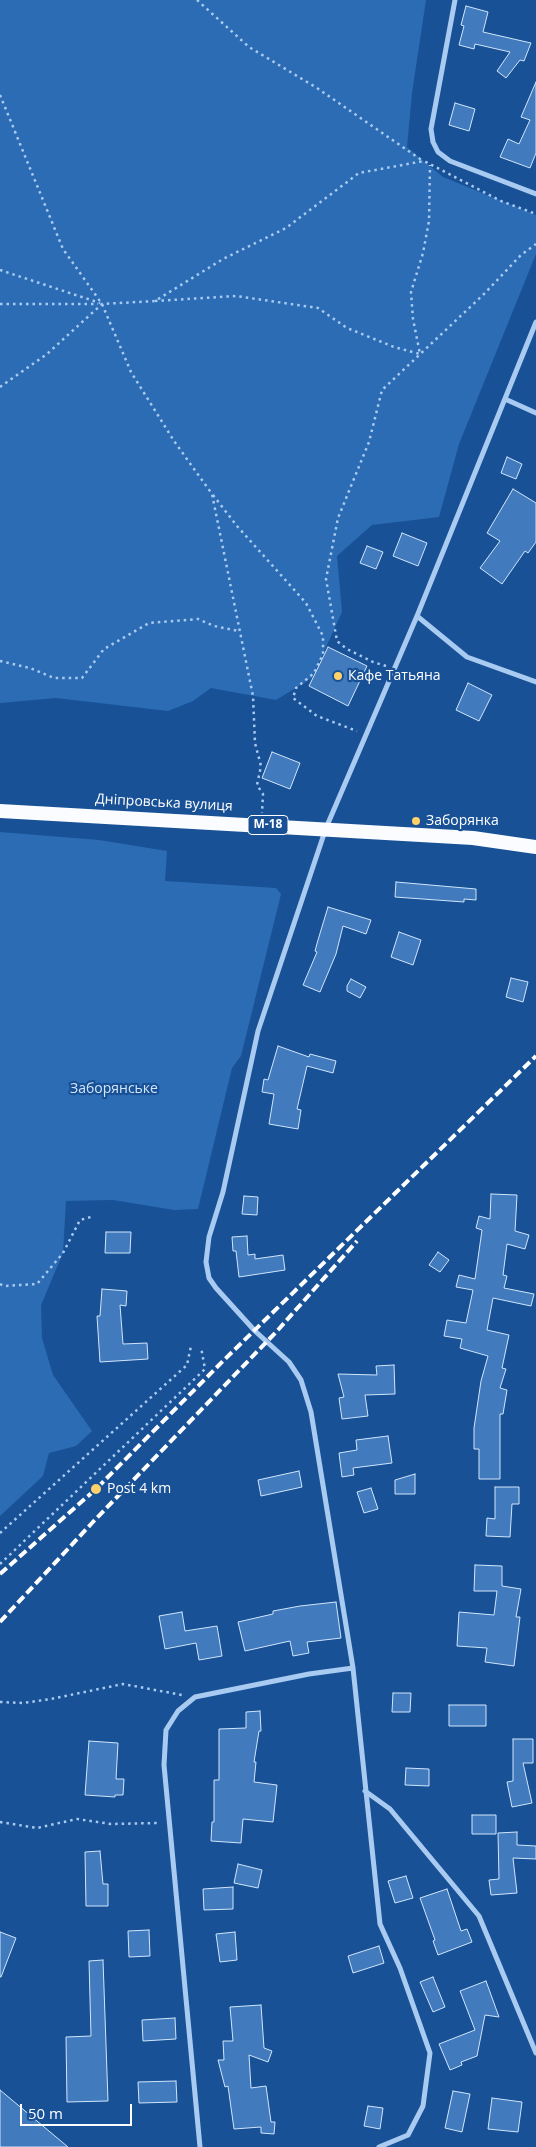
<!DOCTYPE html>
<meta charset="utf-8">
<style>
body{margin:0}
#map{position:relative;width:536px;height:2147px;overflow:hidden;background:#185196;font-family:"Open Sans",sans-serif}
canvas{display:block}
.scale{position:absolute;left:20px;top:2104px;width:112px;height:22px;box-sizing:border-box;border:2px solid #fff;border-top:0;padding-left:6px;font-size:15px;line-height:18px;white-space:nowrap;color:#fff;-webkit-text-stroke:4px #185196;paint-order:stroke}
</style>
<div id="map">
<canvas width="536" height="2147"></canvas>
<div class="scale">50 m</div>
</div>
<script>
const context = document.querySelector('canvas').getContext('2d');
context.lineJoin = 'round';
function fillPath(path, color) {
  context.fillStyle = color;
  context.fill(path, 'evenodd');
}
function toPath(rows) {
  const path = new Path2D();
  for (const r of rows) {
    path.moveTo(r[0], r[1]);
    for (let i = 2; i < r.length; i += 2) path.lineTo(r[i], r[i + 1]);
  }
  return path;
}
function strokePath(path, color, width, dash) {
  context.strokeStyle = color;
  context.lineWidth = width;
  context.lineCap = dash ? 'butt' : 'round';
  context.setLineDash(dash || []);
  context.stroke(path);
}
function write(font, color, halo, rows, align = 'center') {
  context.font = font + ' "Open Sans",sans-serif';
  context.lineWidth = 4.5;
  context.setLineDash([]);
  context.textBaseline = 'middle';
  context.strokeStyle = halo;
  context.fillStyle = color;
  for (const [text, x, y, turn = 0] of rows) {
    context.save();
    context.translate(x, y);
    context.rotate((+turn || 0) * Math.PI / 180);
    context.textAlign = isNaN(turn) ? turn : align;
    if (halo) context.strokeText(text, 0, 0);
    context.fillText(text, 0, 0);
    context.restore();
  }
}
const green = toPath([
 [0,0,426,0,412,93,407,147,443,177,536,215,536,254,459,444,439,517,372,525,337,556,342,612,312,678,276,700,211,688,193,701,168,711,56,698,0,703],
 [0,832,99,840,167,851,165,881,276,888,281,894,241,1056,232,1068,198,1209,174,1210,113,1200,66,1201,63,1253,41,1305,42,1338,53,1375,92,1431,76,1446,49,1453,43,1476,0,1516]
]);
const building = toPath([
 [466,6,488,12,483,32,531,43,524,61,520,60,506,78,497,71,510,52,475,44,474,49,459,45,464,26,461,25,466,6],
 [536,82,536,153,530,168,500,157,508,139,519,144,530,120,521,117,536,82],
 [455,103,475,109,469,131,449,125,455,103],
 [507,457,522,464,516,479,501,473,507,457],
 [513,489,536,503,536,542,528,553,525,551,502,584,480,568,500,541,487,533,513,489],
 [402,533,427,543,418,566,393,556,402,533],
 [367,546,383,552,376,569,360,563,367,546],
 [328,647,367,666,348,706,309,686,328,647],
 [468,683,492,695,479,721,456,710,468,683],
 [272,752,300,763,290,789,262,778,272,752],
 [396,882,476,889,476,900,464,899,464,902,395,897,396,882],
 [328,907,371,920,366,934,343,926,336,954,320,992,303,985,317,952,315,951,318,940,328,907],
 [399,932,421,940,413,965,391,957,399,932],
 [511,978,528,982,523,1002,506,997,511,978],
 [351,979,366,987,360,998,347,991,347,986,351,979],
 [278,1046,309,1057,310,1054,336,1061,333,1073,307,1066,297,1109,301,1110,298,1129,269,1124,274,1094,262,1092,264,1079,268,1080,278,1046],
 [491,1194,517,1195,515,1231,529,1235,525,1249,507,1244,503,1275,507,1276,504,1288,534,1294,531,1306,493,1298,487,1330,509,1335,502,1368,506,1369,500,1388,507,1390,503,1414,500,1414,500,1479,479,1479,479,1449,474,1449,474,1428,481,1381,488,1356,460,1348,462,1339,444,1336,447,1320,466,1323,473,1290,456,1287,459,1275,475,1279,482,1230,476,1228,479,1216,490,1219,491,1194],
 [244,1196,258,1197,257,1215,242,1214,244,1196],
 [106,1232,131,1232,130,1253,105,1253,106,1232],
 [247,1236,248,1255,255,1254,255,1259,283,1255,285,1270,239,1277,236,1251,233,1251,232,1237,247,1236],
 [438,1252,449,1260,440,1272,429,1265,438,1252],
 [102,1289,127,1291,126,1306,120,1305,123,1344,147,1343,148,1359,100,1362,97,1316,100,1316,102,1289],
 [394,1365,395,1394,365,1395,368,1416,342,1419,339,1398,344,1397,338,1374,377,1375,376,1366,394,1365],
 [388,1436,392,1463,353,1468,354,1475,342,1477,339,1453,357,1450,356,1440,388,1436],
 [299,1471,302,1487,261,1496,258,1480,299,1471],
 [415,1474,415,1494,395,1494,395,1480,415,1474],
 [495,1487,519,1487,519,1504,512,1504,510,1537,486,1536,487,1518,495,1519,495,1487],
 [371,1488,378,1509,364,1513,357,1492,371,1488],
 [475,1565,502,1566,502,1586,521,1589,516,1617,520,1617,514,1666,485,1662,487,1648,457,1646,459,1612,494,1615,497,1591,474,1591,475,1565],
 [336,1602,341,1638,307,1642,309,1653,293,1656,290,1641,245,1651,238,1622,273,1614,273,1611,300,1606,336,1602],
 [182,1612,185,1631,217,1626,222,1656,199,1660,196,1643,165,1649,159,1616,182,1612],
 [393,1693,411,1693,410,1712,392,1712,393,1693],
 [449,1705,486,1705,486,1726,449,1726,449,1705],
 [260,1711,261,1731,259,1731,254,1762,256,1762,254,1782,277,1785,273,1822,243,1819,241,1843,211,1841,212,1822,214,1822,214,1780,219,1780,219,1729,246,1728,246,1712,260,1711],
 [513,1739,533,1739,533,1763,523,1763,532,1803,512,1807,507,1782,513,1781,513,1739],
 [89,1741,118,1743,116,1779,124,1779,123,1795,115,1795,115,1797,85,1795,89,1741],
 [406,1768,429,1769,429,1786,405,1785,406,1768],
 [472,1815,496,1815,496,1834,472,1834,472,1815],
 [517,1832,517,1845,536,1846,536,1859,513,1858,517,1893,491,1895,489,1880,499,1879,498,1833,517,1832],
 [100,1851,103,1884,108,1884,108,1906,86,1906,85,1852,100,1851],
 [238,1864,262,1870,258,1888,234,1883,238,1864],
 [406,1876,413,1898,395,1903,388,1881,406,1876],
 [233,1887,233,1909,204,1910,203,1889,233,1887],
 [447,1889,461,1931,467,1929,472,1942,438,1955,433,1941,435,1940,420,1898,447,1889],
 [149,1930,150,1956,129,1957,128,1931,149,1930],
 [0,1932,16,1938,1,1977,0,1977,0,1932],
 [235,1932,237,1960,220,1962,216,1934,235,1932],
 [379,1946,384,1963,353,1973,348,1956,379,1946],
 [103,1960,108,2101,67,2102,66,2037,91,2036,89,1961,103,1960],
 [433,1977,445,2007,433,2012,420,1982,433,1977],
 [486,1981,499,2017,485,2015,477,2056,461,2062,462,2065,450,2070,439,2044,475,2030,460,1991,486,1981],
 [261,2005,264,2048,272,2051,268,2062,249,2055,251,2088,266,2086,271,2122,275,2122,274,2134,261,2133,261,2127,234,2129,228,2086,225,2087,218,2060,224,2060,223,2041,233,2041,230,2007,261,2005],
 [175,2018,176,2039,143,2041,142,2020,175,2018],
 [176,2081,177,2102,139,2103,138,2082,176,2081],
 [0,2090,68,2147,0,2147,0,2090],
 [453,2091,470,2094,462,2132,445,2128,453,2091],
 [492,2098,522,2102,518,2132,488,2129,492,2098],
 [368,2106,383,2108,380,2129,364,2126,368,2106]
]);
const path = toPath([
 [197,0,249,47,317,88,423,161],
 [0,95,63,249,102,304,131,372,174,441,212,494,253,696,255,743,261,766,257,785,263,794,262,813],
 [0,270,100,303],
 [155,301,236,296,318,308,347,328,394,347,420,354,413,319,411,292,423,253,429,221,430,165],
 [0,304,98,304],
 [0,387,47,354,102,304,155,301,223,259,286,228,359,173,424,161,501,201,536,214],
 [213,495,237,526,306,603,323,636,323,654,314,673,296,688,293,698,317,716,357,731],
 [0,661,30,668,54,678,82,678,104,649,149,623,198,619,214,626,239,631],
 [386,666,373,662,347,649,337,641,326,579,338,518,369,442,382,390,484,294,521,255,536,244],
 [0,1284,4,1286,37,1284,63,1253,80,1220,91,1217],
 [0,1533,187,1365,191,1346],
 [0,1564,205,1369,201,1347],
 [0,1702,23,1703,51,1699,123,1684,182,1695],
 [0,1822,37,1828,77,1819,111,1824,159,1823]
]);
const minor = toPath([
 [455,0,431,129,433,142,438,152,450,161,536,194],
 [505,399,536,413],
 [417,616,467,657,536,682],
 [365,1791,390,1809,479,1916,536,2053],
 [200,2147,164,1765,166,1730,178,1711,195,1697,309,1674,353,1668],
 [379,2147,408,2135,423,2106,430,2053,400,1968,380,1924,353,1668,311,1412,301,1380,289,1362,255,1331,216,1288,209,1278,206,1262,209,1237,223,1192,258,1031,326,828,417,616,536,322]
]);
const trunk = toPath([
 [0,811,473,838,536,847]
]);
const rail = toPath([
 [0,1574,96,1489,224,1360,536,1056],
 [0,1622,92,1523,278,1330,357,1241]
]);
const markers = [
 [338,676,5,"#ffd16a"],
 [416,821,5,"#ffd16a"],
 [96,1489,6,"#ffd16a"]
];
const shields = [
 [268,825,40]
];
const shieldNames = [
 ["М-18",268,825]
];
const poiNames = [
 ["Кафе Татьяна",348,676],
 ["Заборянка",426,821],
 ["Post 4 km",107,1489]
];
const streetNames = [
 ["Дніпровська вулиця",164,803,3]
];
const parkNames = [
 ["Заборянське",114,1089]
];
fillPath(green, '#2c6cb4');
fillPath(building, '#417bbd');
strokePath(building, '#d1e5fb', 1);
strokePath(path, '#aacbf1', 2.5, [2.5, 4]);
strokePath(minor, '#aacbf1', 5);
strokePath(trunk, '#fafcff', 14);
strokePath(rail, '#fff', 4, [9, 4]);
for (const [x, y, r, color] of markers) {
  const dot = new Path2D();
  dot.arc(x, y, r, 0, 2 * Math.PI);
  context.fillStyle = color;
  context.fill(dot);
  strokePath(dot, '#185196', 2);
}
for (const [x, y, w] of shields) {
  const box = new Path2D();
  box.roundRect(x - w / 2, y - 9.5, w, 19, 4);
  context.fillStyle = '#185196';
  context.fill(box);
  strokePath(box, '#fff', 1);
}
write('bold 12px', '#fff', null, shieldNames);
write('14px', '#fff', '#185196', poiNames, 'left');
write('14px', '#fff', '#185196', streetNames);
write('14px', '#d1e5fb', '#185196', parkNames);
</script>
